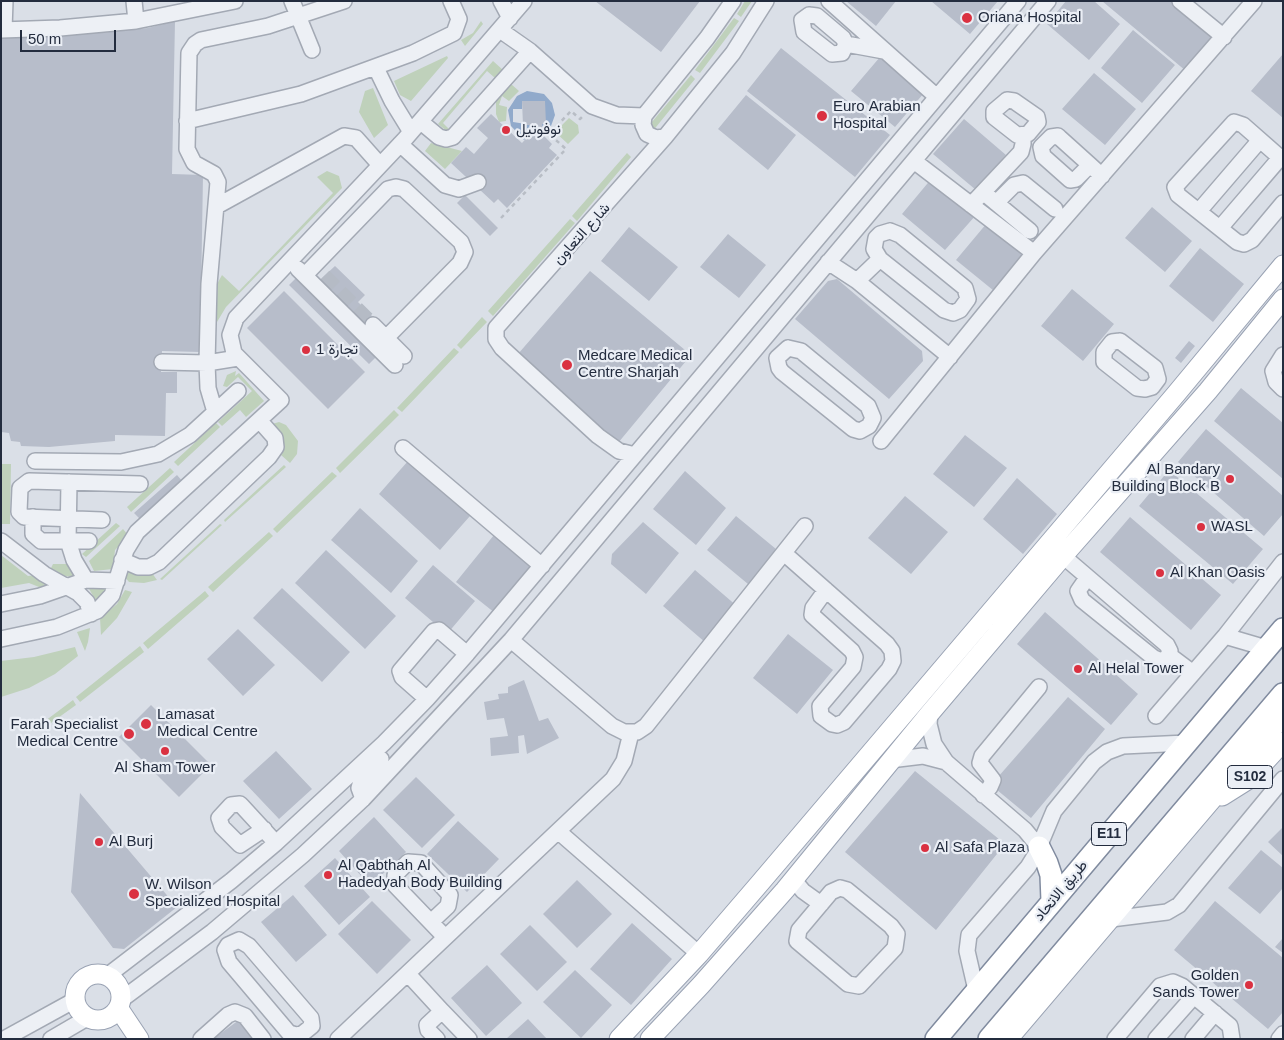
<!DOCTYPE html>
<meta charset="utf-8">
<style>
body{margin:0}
#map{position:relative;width:1284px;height:1040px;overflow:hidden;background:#dadfe7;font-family:Arial,sans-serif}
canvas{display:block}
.frame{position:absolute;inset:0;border:2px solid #232c3e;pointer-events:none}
.scale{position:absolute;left:20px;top:30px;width:96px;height:22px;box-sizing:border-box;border:2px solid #232c3e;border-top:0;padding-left:6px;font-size:15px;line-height:18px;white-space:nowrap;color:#232c3e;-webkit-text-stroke:4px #eaeef5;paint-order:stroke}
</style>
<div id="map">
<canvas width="1284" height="1040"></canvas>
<div class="frame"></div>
<div class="scale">50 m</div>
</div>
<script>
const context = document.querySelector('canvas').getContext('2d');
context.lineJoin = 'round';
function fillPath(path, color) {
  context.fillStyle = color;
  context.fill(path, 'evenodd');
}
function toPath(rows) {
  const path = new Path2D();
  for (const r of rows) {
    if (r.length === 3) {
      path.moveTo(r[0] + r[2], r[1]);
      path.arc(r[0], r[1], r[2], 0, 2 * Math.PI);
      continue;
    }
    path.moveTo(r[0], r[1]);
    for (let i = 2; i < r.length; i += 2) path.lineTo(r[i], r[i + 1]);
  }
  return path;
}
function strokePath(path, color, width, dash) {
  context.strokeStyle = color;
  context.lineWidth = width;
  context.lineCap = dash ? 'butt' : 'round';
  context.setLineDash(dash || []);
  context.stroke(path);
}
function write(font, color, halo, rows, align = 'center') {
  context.font = font + ' Arial,Vazirmatn,sans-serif';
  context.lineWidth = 4.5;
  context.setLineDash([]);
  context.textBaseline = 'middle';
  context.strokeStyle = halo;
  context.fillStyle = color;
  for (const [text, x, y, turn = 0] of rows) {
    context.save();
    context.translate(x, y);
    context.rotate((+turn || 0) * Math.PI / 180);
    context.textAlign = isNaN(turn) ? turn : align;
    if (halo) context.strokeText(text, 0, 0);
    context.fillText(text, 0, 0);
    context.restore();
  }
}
const green = toPath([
 [745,1,752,1,741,17,737,14],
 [734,18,739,21,700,73,695,70],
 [481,21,483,24,465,46,461,40,473,33],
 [447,56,448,58,411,101,400,95,394,81],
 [493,61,503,70,495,78,487,71,443,123,450,130,448,132,438,124],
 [691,75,695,79,652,132,647,128],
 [511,84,519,91,509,101,502,96,499,105,507,107,506,121,499,122,496,114,496,101,499,94],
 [373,88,388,125,374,138,359,112,365,91],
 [569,118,578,125,579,133,568,144,555,132],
 [431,143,462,151,445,169,425,151],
 [627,153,631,157,577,221,572,216],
 [327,171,339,176,342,188,226,307,214,327,216,286,222,275,239,291,333,193,317,177],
 [570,219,575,223,493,316,488,311],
 [482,317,487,322,461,349,457,345],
 [454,348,459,352,402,412,397,408],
 [236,371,235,376,239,373,264,401,246,417,240,410,222,426,218,422,252,391,238,377,227,387,223,386,227,375],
 [394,410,399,415,340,473,336,468],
 [279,422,286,425,298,441,297,454,290,463,281,455,284,441,272,424],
 [216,423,220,427,178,466,174,462],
 [2,464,11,464,10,524,1,524],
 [284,465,286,467,225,522,224,520],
 [170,468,174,472,131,512,127,507],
 [332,472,337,476,277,533,273,529],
 [116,523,120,526,86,557,82,554],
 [220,524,222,525,162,580,160,579],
 [123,529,129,536,115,550,113,569,94,571,89,561],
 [269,532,273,536,213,592,208,587],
 [1,555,28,576,36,575,52,586,44,589,29,583,1,588],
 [53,564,71,564,76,577,62,576,50,570],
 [130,571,141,575,152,573,157,580,144,583,129,582,125,577],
 [88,587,109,587,96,601],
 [125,590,132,592,117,618,101,635,100,618,117,604],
 [205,591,209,596,148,649,143,643],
 [90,628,88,642,85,651,77,632],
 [140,646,144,652,80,702,76,697],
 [75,647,78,656,55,674,29,688,1,697,1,661,34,657],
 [73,700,76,705,44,728,41,724]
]);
const water = toPath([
 [527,91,544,94,552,103,555,115,551,126,543,135,542,124,545,124,545,101,522,101,522,109,513,109,513,122,532,125,532,132,524,140,511,126,508,110,517,96]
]);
const building = toPath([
 [595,1,700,1,661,52],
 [846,1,896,1,876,26],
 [931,1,998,1,970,34],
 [1066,1,1094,1,1120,24,1089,60,1047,24],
 [1102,1,1176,1,1216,35,1186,71],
 [175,21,172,174,203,175,200,352,162,351,161,372,177,372,177,393,166,393,165,436,115,435,115,441,49,447,21,446,20,442,11,441,9,433,1,432,1,37,111,32,148,28],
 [1133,30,1175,65,1142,103,1101,68],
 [781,48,890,135,855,177,747,91],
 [1283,54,1283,118,1251,91],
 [880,57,924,93,895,127,851,91],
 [1094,73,1136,109,1105,145,1062,109],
 [746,95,796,135,768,170,718,129],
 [522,101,545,101,546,124,542,124,543,135,552,144,549,148,557,155,507,208,498,199,494,203,451,163,466,147,474,154,488,138,477,128,491,114,522,143,532,132,532,125,523,125],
 [964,119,1006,155,976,190,933,154],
 [932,178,976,215,945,250,902,214],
 [465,195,498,228,490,236,457,203],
 [1152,207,1192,241,1165,272,1125,238],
 [987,223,1029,259,999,295,956,260],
 [629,227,678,267,649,301,601,261],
 [728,234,766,265,739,298,700,267],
 [1200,248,1244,284,1213,322,1169,286],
 [335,266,365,295,358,302,377,321,370,328,321,279],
 [590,271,691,355,618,443,518,354],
 [296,278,376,357,369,364,289,285],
 [837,279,922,351,923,361,889,399,795,319,828,281],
 [1072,289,1114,324,1083,361,1041,326],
 [284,291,365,372,328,409,247,328],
 [1189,341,1195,346,1181,363,1175,358],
 [1241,388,1283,423,1283,479,1214,421],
 [1206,429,1283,496,1283,514,1264,536,1178,462],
 [965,435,1007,468,974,507,933,474],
 [408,461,470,516,440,550,379,494],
 [1169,470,1263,549,1233,584,1139,506],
 [685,471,726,508,696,545,653,509],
 [177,475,183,482,141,520,134,513],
 [1017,478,1057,514,1023,554,983,519],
 [905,496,948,532,911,574,868,538],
 [360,508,418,561,391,593,331,540],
 [736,516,776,549,776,554,748,584,707,550],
 [1130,517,1221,595,1191,630,1100,552],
 [643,522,679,553,646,594,611,564,612,554],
 [494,535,533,565,495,613,456,582],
 [326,550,396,616,365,649,295,583],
 [433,565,475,601,447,634,405,598],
 [695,570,738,607,706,643,663,606],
 [282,588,350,652,322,682,253,618],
 [1045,612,1138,694,1111,725,1017,644],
 [238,629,275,665,243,696,207,659],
 [788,634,833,670,797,714,753,678],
 [524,680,539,721,548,718,559,738,527,754,524,735,518,736,519,753,491,756,490,738,508,736,504,718,487,720,484,702,499,699,498,694,508,693,508,687],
 [1068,697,1105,729,1031,818,991,785],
 [151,705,211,765,179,797,119,737],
 [276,751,312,789,279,819,243,781],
 [915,771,1005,844,936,930,845,852],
 [416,777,455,815,422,848,383,810],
 [80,793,177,907,124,949,113,948,71,892],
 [374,817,406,852,370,886,339,851],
 [458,821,499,859,467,892,427,854],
 [1283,827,1283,856,1268,842],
 [1261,850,1283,868,1283,888,1260,914,1228,888],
 [335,858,370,897,339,925,304,886],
 [577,880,612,914,577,948,543,914],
 [293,895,327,935,296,962,261,922],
 [372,901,411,940,377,974,338,934],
 [1215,901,1283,958,1283,1012,1268,1029,1174,950],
 [632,923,672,959,631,1005,590,969],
 [530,925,567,962,537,991,500,954],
 [1283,938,1283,953,1275,947],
 [487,965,522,1003,486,1036,451,998],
 [575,970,612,1005,581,1038,543,1002],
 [528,1019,547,1039,506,1039],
 [239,1020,254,1039,213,1039]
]);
const minorTunnel = toPath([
 [324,276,373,325]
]);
const path = toPath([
 [501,218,566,149,549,134,571,111,580,119,583,116]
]);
const minor = toPath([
 [134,1,136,21],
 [292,1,312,50],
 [501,1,510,18],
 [829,1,937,97],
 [1180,1,1224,37],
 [809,15,817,16,843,38,846,44,842,53,832,54,804,32,802,20,809,15],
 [1,30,60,28,136,21,235,1],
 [4,30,5,1],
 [500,30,530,51,592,106,617,115,644,116],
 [846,44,884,51],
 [376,68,392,101,411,132],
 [1007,100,1014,101,1037,117,1038,122,1028,134,1017,135,994,117,994,111,1007,100],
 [187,121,301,94,413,53,454,33,459,19,451,1],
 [421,122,439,137,446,139,453,137,530,51],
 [665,137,656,138,647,134,643,125,644,116,707,38,733,1],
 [400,144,445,185,459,189,478,182],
 [1283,160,1243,125,1234,122,1175,187,1178,195,1237,242,1244,244,1252,240,1283,203],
 [914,161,1034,253],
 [1090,165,1076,179,1070,180,1043,156,1041,147,1051,137,1058,136,1060,138,1090,165,1102,176],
 [989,197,1030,231],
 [996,203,1014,185,1023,183,1055,209],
 [971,205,1021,152,1023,144,1023,135],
 [217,206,344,136,356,138,380,165],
 [1199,211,1260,140],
 [1220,228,1280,158],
 [890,231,900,235,965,288,968,299,960,310,953,313,944,310,880,259,874,249,876,238,880,234,890,231],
 [828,262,857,281,950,357],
 [298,269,395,365],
 [305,275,388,189,396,187,404,189,461,242,465,252,460,263,386,338],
 [857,281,880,259],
 [373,325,404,356],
 [1120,341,1155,368,1158,379,1152,387,1145,389,1137,388,1104,362,1104,352,1112,342,1120,341],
 [788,348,801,351,868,406,873,418,869,426,860,431,853,429,782,372,779,368,777,358,788,348],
 [1283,355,1273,371,1276,382,1283,389],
 [162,362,207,363,238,358],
 [215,412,208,388,207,363,209,284,218,182,214,174,194,163,187,149,189,53,195,44,201,40,268,26,344,1],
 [881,441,1034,253,1254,1],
 [403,448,542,566],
 [635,455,619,451,598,436,502,348,496,339,496,328,665,137,733,53,766,1],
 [35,461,121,462,158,454,190,435,238,391],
 [69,482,68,541,74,560,86,580],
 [33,517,33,534,41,541,89,541],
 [102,520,24,517,19,512,20,488,29,481,140,484],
 [1,541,44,574,78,593,87,602,91,614],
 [785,554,887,644,892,651,893,661,889,669,844,722,837,725,832,724,821,716,820,706,853,667,855,657,852,651,812,615,813,608,826,590],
 [1063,556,1167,645,1170,651,1167,658,1161,661,1154,658,1082,600,1078,591,1087,578],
 [122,560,138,567,149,567,159,562,269,457,276,447,275,438,259,420],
 [1,604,40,596,86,580,117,581],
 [1225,636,1266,648],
 [1,639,57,627,97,611,112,595,126,550,137,532,281,400,234,353,230,335,236,318,405,139,524,1],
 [511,640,612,726,624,732,637,732,646,726,805,526],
 [1169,655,1193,673],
 [427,699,402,677,400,671,434,631,439,630,467,654],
 [930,713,929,724,934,744,946,762,1025,830,1039,847],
 [1156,716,1225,636,1283,562],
 [890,760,923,756,946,762],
 [983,795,990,787,993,780,980,763,982,756,1039,687],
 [363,799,359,788,361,781,381,759],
 [264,829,240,845,222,827,219,818,231,805,240,804,242,806,276,843],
 [559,832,699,954],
 [793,879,803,891,821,904],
 [840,888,847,890,891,926,897,934,895,948,859,986,848,984,797,941,799,930,831,892,840,888],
 [1111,919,1167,912,1179,905,1283,779],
 [431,922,448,906,450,895,421,863,408,862,395,875,395,885,445,937],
 [239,940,249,946,311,1018,312,1026,302,1034,296,1035,289,1033,229,962,225,950,228,945,239,940],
 [408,974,442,1011],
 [107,976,231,881,276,843,384,743,427,699,467,654,1018,1],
 [976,990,967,951,969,935,1028,867,1036,854,1054,811,1094,762,1107,752,1123,746,1186,743],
 [121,1000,212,932,303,855,363,799,511,640,1048,1],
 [4,1039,75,1000],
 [51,1039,87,1018],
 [201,1039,228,1015,235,1012,245,1016,263,1039],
 [338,1039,613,779,624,761,631,733],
 [437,1039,428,1030,427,1025,442,1011,469,1039],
 [1115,1039,1160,986,1173,982,1182,986,1230,1026,1232,1039],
 [1156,1039,1194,996],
 [1193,1039,1215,1013],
 [1279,1039,1283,1034]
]);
const major = toPath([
 [1222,796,1249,779,1283,742],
 [98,997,23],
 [119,1009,139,1039],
 [619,1039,699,954,760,883,1176,394,1283,265],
 [650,1039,701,985,785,890,930,713,1063,556,1208,391,1283,299],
 [1008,1039,1283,716]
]);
const highway = toPath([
 [1039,847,1047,863,1051,875,1052,901],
 [936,1039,1283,629],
 [989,1039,1283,694]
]);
const markers = [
 [967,18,6,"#da3141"],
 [822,116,6,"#da3141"],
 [506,130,5,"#da3141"],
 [306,350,5,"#da3141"],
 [567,365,6,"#da3141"],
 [1230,479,5,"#da3141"],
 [1201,527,5,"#da3141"],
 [1160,573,5,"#da3141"],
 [1078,669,5,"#da3141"],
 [146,724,6,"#da3141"],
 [129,734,6,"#da3141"],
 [165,751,5,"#da3141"],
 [99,842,5,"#da3141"],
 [925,848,5,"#da3141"],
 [328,875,5,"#da3141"],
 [134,894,6,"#da3141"],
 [1249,985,5,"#da3141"]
];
const shields = [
 [1250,777,45],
 [1109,834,35]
];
const shieldNames = [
 ["S102",1250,777],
 ["E11",1109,834]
];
const poiNames = [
 ["Oriana Hospital",978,18],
 ["Euro Arabian",833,107],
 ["Hospital",833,124],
 ["نوفوتيل",516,130],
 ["تجارة 1",316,350],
 ["Medcare Medical",578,356],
 ["Centre Sharjah",578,373],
 ["Al Bandary",1220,470,"right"],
 ["Building Block B",1220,487,"right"],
 ["WASL",1211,527],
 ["Al Khan Oasis",1170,573],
 ["Al Helal Tower",1088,669],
 ["Lamasat",157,715],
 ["Medical Centre",157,732],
 ["Farah Specialist",118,725,"right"],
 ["Medical Centre",118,742,"right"],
 ["Al Sham Tower",165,768,"center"],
 ["Al Burj",109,842],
 ["Al Safa Plaza",935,848],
 ["Al Qabthah Al",338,866],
 ["Hadedyah Body Building",338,883],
 ["W. Wilson",145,885],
 ["Specialized Hospital",145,902],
 ["Golden",1239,976,"right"],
 ["Sands Tower",1239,993,"right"]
];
const streetNames = [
 ["شارع التعاون",582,234,-48],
 ["طريق الاتحاد",1061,891,-50]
];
fillPath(green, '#bfd1bb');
fillPath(water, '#91aacb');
fillPath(building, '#b7bdca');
strokePath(minorTunnel, '#b5bbc5', 15, [15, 8]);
strokePath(minor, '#a3a9b4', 18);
strokePath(major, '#99a2b3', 21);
strokePath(highway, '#808b9f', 24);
strokePath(path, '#b8bdc5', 2.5, [4, 4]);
strokePath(minor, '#edf0f5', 15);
strokePath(major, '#fff', 19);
strokePath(highway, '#fff', 21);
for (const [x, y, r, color] of markers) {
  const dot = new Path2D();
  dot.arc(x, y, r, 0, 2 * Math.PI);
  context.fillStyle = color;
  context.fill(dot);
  strokePath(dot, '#eaeef5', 2);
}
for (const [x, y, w] of shields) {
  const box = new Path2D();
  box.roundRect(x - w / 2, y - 11.5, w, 23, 4);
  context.fillStyle = '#eaeef5';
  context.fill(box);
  strokePath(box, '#232c3e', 1);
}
write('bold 14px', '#232c3e', null, shieldNames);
write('15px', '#232c3e', '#eaeef5', poiNames, 'left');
write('15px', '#232c3e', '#eaeef5', streetNames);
</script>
